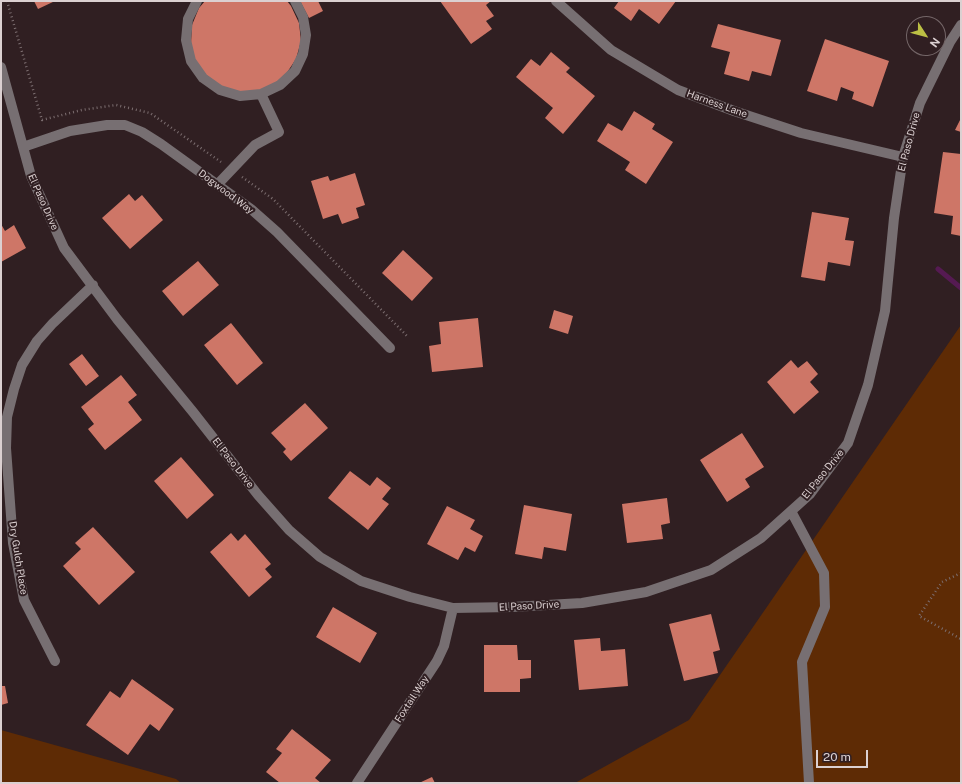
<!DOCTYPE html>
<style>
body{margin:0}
#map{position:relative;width:962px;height:784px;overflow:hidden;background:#301f22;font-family:"Public Sans",sans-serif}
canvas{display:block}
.frame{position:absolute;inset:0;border:2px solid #dbd0d1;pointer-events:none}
.north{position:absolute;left:906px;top:16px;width:40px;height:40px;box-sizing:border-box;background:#301f22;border:1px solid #746668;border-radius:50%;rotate:126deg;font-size:11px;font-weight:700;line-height:16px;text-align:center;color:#dbd0d1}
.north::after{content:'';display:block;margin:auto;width:14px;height:18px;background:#bcc044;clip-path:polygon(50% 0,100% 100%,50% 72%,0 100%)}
.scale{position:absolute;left:816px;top:750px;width:52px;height:18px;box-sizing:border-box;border:2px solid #dbd0d1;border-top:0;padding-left:5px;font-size:12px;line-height:14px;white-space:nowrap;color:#dbd0d1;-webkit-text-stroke:3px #301f22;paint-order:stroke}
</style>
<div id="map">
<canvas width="962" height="784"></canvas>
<div class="frame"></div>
<div class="north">N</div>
<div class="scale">20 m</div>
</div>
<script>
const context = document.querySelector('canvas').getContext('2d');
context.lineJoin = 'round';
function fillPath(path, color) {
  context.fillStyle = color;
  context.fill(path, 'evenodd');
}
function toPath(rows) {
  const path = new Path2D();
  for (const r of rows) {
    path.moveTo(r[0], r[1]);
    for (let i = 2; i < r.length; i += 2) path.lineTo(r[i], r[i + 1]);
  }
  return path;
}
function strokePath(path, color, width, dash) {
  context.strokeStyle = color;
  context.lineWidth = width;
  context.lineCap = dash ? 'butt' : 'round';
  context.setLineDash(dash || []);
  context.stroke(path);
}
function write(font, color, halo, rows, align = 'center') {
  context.font = font + ' "Public Sans",sans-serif';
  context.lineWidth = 4;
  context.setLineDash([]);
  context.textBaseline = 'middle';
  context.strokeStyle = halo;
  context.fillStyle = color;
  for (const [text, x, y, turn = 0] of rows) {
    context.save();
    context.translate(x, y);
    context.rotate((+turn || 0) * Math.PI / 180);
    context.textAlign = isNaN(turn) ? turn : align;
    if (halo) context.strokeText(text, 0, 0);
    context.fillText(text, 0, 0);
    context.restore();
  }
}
const green = toPath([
 [961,325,961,783,575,783,689,720],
 [1,730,176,779,181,783,1,783]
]);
const stream = toPath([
 [938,269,961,288]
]);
const building = toPath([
 [34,1,55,1,38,9],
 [205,1,287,1,291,6,299,23,301,41,296,59,286,74,273,85,255,92,237,92,220,86,206,75,195,60,191,43,192,25,199,8],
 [300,1,318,1,323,11,309,18],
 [440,1,491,1,486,5,494,16,486,21,492,29,471,44],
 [619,1,676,1,659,24,639,9,631,21,614,8],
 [718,24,781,40,771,76,752,71,749,81,724,74,730,52,711,47],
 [825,39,889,61,873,107,852,99,854,92,841,87,837,101,807,91],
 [551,52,570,68,566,72,595,96,563,134,545,118,553,108,516,77,531,59,540,66],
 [634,111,655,124,652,129,673,142,646,184,625,170,630,162,597,141,608,123,622,131],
 [961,118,961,132,955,130],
 [943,152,961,154,961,236,951,234,953,216,934,213],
 [355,173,365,205,356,208,359,218,342,224,338,214,323,219,311,181,328,176,330,181],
 [129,194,135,201,142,195,163,220,130,249,102,218],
 [812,212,849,218,845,240,854,241,850,266,828,262,825,281,801,277],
 [1,224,5,231,14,225,26,248,1,262],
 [403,250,433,278,412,301,382,273],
 [198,261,219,285,183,316,162,291],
 [554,310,573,316,568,334,549,328],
 [478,318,483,367,432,372,429,346,441,344,439,322],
 [231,323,263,363,237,385,204,345],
 [82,354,99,376,86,386,69,364],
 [791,360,798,368,807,361,818,374,810,382,819,392,794,414,767,382],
 [121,375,137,395,128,402,142,420,105,450,88,429,94,424,81,407],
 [305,403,328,428,291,461,283,452,286,449,271,433],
 [742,433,764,467,745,479,750,487,727,502,700,460],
 [181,457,214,495,187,519,154,481],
 [350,471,370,486,377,477,391,488,382,499,389,504,368,530,328,498],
 [667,498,670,523,661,525,663,539,627,543,622,504],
 [524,505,572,514,566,551,544,547,542,559,515,554],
 [447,506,475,520,470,529,483,536,475,552,465,547,458,560,427,544],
 [93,527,135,572,99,605,63,566,81,549,75,543],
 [231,533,238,541,245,534,271,564,265,569,272,577,249,597,210,552],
 [333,607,377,633,360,663,316,637],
 [711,614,720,650,713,652,718,673,684,681,669,624],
 [600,638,601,651,625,649,628,686,579,690,574,640],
 [484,645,517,645,518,660,531,660,531,678,520,679,520,692,484,692],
 [132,679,174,709,159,731,150,724,128,755,86,725,110,691,120,698],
 [1,686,5,686,8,703,1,705],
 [292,729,331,760,315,778,321,783,280,783,266,772,282,753,276,749],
 [432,777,435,783,419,783]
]);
const path = toPath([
 [7,1,42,120,82,110,116,105,150,113,221,162],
 [242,177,273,199,407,336],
 [961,573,942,582,919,616,961,639]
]);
const minor = toPath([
 [197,1,188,19,186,40,191,61,203,78,220,90,240,96,261,94,280,85,295,71,303,54,306,35,303,17,295,1],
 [556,1,611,50,678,90,734,111,801,133,903,157],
 [1,67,31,176,64,248,117,319,193,412,258,495,289,530,320,557,361,581,410,597,453,608,512,607,582,603,646,592,711,570,761,538,810,494,848,443,868,385,885,311,894,218,903,157,920,103,950,42,961,25],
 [23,147,70,131,107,125,125,125,142,132,161,144,251,209,277,232,390,348],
 [217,185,255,145,279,132,261,94],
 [791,511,824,573,825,607,802,662,809,783],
 [55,661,24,600,13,543,6,448,7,417,14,389,22,365,37,341,53,323,93,285],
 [357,783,437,661,444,646,453,608]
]);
const streetNames = [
 ["Harness Lane",717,104,20],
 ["El Paso Drive",909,142,-75],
 ["Dogwood Way",226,192,37],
 ["El Paso Drive",43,202,66],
 ["El Paso Drive",233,463,52],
 ["El Paso Drive",823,474,-51],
 ["Dry Gulch Place",18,558,81],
 ["El Paso Drive",529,606,-3],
 ["Foxtail Way",412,699,-57]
];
fillPath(green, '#5e2b05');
strokePath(stream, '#551a52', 5);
fillPath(building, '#ce7667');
strokePath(path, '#7c6e70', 2.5, [1, 3]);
strokePath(minor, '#776f72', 10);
write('10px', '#dbd0d1', '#301f22', streetNames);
</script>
